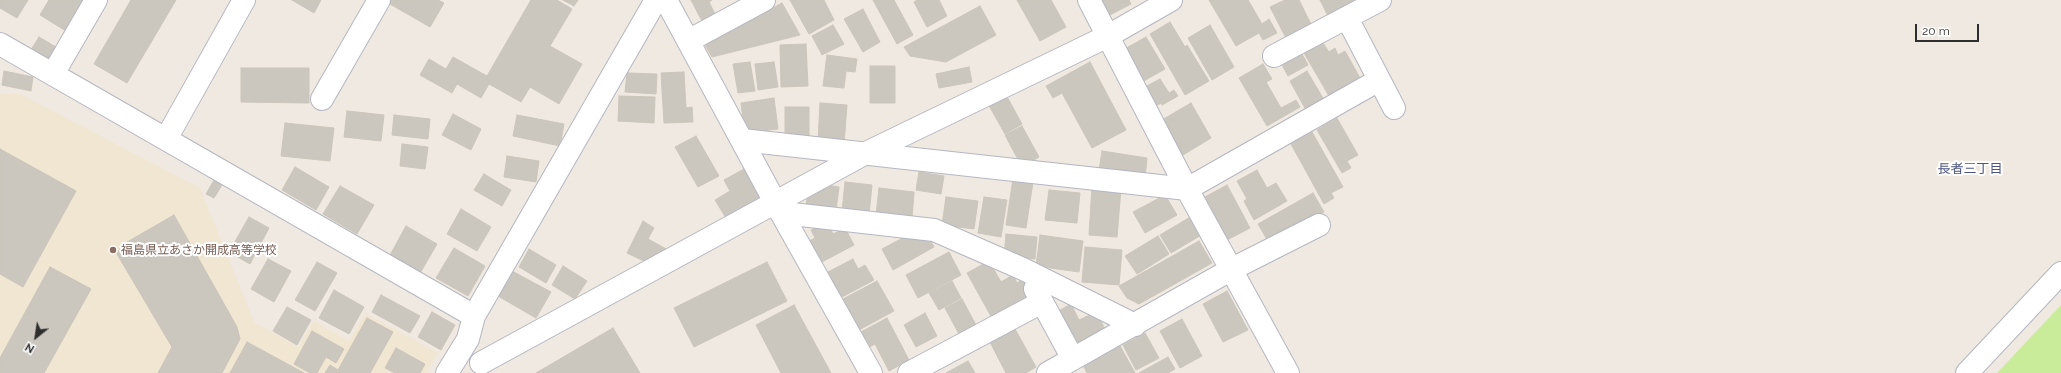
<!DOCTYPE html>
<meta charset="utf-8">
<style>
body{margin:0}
#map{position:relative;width:2061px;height:373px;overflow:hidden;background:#efe9e1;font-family:Raleway,sans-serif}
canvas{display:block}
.north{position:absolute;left:16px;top:317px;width:40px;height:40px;-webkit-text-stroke:3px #fff;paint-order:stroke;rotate:210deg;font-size:11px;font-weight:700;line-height:16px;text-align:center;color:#2e2e2e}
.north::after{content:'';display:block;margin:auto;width:14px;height:18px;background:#2e2e2e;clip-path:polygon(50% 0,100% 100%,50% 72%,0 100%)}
.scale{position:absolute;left:1915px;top:24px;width:64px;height:18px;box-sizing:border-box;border:2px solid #2e2e2e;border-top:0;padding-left:5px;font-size:12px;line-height:14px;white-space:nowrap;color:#2e2e2e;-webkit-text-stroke:3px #fff;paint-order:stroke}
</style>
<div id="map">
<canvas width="2061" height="373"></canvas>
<div class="north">N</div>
<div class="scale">20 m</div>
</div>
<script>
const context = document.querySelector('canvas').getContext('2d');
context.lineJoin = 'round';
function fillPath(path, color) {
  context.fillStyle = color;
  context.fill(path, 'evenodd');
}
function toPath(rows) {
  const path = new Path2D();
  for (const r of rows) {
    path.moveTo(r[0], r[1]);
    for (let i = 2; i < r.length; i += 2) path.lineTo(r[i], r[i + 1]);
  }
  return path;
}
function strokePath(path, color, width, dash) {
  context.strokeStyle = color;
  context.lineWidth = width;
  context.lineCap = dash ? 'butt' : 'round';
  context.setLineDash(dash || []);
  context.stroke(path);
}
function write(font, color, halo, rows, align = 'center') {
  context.font = font + ' Raleway,"Noto Sans JP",sans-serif';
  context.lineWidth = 4;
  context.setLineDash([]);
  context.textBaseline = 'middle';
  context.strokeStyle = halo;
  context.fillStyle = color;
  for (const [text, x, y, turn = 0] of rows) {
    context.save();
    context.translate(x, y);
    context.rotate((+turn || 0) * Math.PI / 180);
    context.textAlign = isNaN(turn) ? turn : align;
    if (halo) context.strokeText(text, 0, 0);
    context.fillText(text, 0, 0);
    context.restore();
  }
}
const education = toPath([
 [0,94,20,94,200,188,254,322,298,347,314,321,349,341,365,313,438,353,426,373,0,373]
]);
const pitch = toPath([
 [2061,305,2061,373,1997,373]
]);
const building = toPath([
 [0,0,28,0,17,18,0,8,0,0],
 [49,0,84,0,66,31,40,15,49,0],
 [131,0,176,0,127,83,94,64,131,0],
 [292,0,321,0,314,13,292,0],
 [383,0,438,0,444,3,430,27,383,0],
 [531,0,557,0,572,9,550,46,582,64,559,104,530,87,521,102,489,84,481,98,457,84,452,93,420,75,429,59,446,69,453,57,487,76,531,0],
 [563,0,578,0,574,6,563,0],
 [691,0,712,0,709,2,715,14,702,21,691,0],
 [790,0,824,0,834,20,809,34,790,0],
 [873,0,894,0,913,35,897,44,873,0],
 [917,0,939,0,947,16,927,27,914,2,917,0],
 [1017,0,1051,0,1066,27,1040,41,1017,0],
 [1097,0,1129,0,1131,4,1106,17,1097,0],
 [1209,0,1248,0,1262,24,1269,19,1277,33,1263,40,1259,33,1236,46,1209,0],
 [1285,0,1299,0,1312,26,1286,38,1270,7,1285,0],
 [1320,0,1353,0,1354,3,1328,16,1320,0],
 [782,3,800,35,712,57,705,45,782,3],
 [980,6,996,35,946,62,910,56,904,47,980,6],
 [863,9,880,42,863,52,844,19,863,9],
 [1170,22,1185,47,1187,45,1209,81,1185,95,1150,34,1170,22],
 [833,25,844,44,822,55,812,36,833,25],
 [1210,25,1234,67,1212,80,1188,38,1210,25],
 [39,37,56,47,48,60,31,50,39,37],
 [1146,37,1165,69,1142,82,1123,50,1146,37],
 [1323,43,1329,52,1335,48,1338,55,1345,51,1360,78,1329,96,1304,53,1323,43],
 [806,44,808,86,781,87,780,45,806,44],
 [1301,52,1308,65,1288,76,1281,63,1301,52],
 [827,55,857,59,855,72,846,71,844,88,823,86,827,55],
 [750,62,755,91,738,93,733,64,750,62],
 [774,62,778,87,758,90,755,64,774,62],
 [1090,62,1126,130,1092,148,1062,93,1053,98,1046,86,1090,62],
 [1263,64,1272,79,1266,82,1281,108,1296,100,1300,107,1267,126,1239,78,1263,64],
 [870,66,895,66,895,103,870,103,870,66],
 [969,67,972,82,939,88,936,74,969,67],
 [241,68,309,68,309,103,241,102,241,68],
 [4,71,33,77,31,91,2,85,4,71],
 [1307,71,1324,100,1306,110,1290,81,1307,71],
 [684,72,686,108,692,107,693,122,664,123,661,73,684,72],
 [627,73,657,74,656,94,625,92,627,73],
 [1160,79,1169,93,1174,90,1178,96,1162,105,1161,103,1156,106,1145,87,1160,79],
 [1005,93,1022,124,1005,134,987,102,1005,93],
 [619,96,655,97,654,123,618,121,619,96],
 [774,98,778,129,768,130,768,135,761,136,744,127,741,103,774,98],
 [820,103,847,105,844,144,818,142,820,103],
 [1191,103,1211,138,1183,155,1162,120,1191,103],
 [785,107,809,107,809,136,785,136,785,107],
 [347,111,384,115,381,141,344,137,347,111],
 [453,114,481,129,471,150,442,135,453,114],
 [394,115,430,119,428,139,392,135,394,115],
 [517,115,564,124,560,146,513,136,517,115],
 [1337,118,1358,155,1347,161,1351,168,1342,173,1317,130,1337,118],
 [285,123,334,128,330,161,281,156,285,123],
 [1022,126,1039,157,1022,167,1005,135,1022,126],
 [1312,132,1343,187,1331,193,1334,198,1324,204,1291,144,1312,132],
 [696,136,719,176,698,187,675,147,696,136],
 [402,144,428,147,425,169,400,166,402,144],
 [0,149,76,191,23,287,0,274,0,149],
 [1102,151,1147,158,1145,178,1099,171,1102,151],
 [507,156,539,161,536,182,504,177,507,156],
 [295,167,329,187,316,210,282,190,295,167],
 [744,169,761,198,726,218,715,200,730,191,724,180,744,169],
 [1257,170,1267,188,1276,183,1287,201,1254,220,1244,201,1247,199,1237,181,1257,170],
 [919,172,944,176,941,194,916,190,919,172],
 [484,174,511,190,502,206,474,190,484,174],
 [1013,179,1033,182,1026,228,1006,225,1013,179],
 [214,180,222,185,214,198,206,194,214,180],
 [845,182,872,185,869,215,842,212,845,182],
 [826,185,839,187,836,210,806,205,808,193,816,194,817,188,825,189,826,185],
 [1227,185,1250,228,1227,240,1205,197,1227,185],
 [340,186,374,205,357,234,323,214,340,186],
 [1092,187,1121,189,1117,237,1089,235,1092,187],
 [879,188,914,192,912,219,876,215,879,188],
 [1049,190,1080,193,1077,223,1045,220,1049,190],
 [1313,193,1324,212,1269,243,1258,224,1313,193],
 [1165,195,1177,215,1145,233,1133,212,1165,195],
 [946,197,978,201,974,229,942,225,946,197],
 [984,197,1007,200,1001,237,978,233,984,197],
 [461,209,491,227,477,251,447,234,461,209],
 [174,215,237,327,240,339,222,373,158,373,172,347,117,254,122,245,174,215],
 [1192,216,1203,234,1171,253,1160,235,1192,216],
 [249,217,269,228,250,264,229,252,249,217],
 [643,221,654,228,648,239,668,250,646,262,627,253,643,221],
 [827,222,833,234,845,228,854,245,820,263,809,241,815,238,811,230,827,222],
 [406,226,437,244,419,275,389,257,406,226],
 [912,233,916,240,927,234,934,247,893,270,882,249,912,233],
 [1006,234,1037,237,1035,259,1004,256,1006,234],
 [1040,235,1083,241,1079,272,1036,266,1040,235],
 [1158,236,1169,254,1137,274,1125,256,1158,236],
 [1199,241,1212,263,1139,304,1127,298,1119,286,1199,241],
 [1085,247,1122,250,1119,285,1082,282,1085,247],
 [454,248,485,266,468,296,436,278,454,248],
 [529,249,556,265,546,283,519,267,529,249],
 [949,252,961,275,918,298,906,275,949,252],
 [268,259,291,271,274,302,251,289,268,259],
 [853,259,858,269,865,265,874,280,840,298,826,273,853,259],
 [989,261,1001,282,1013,275,1017,283,1026,278,1035,296,993,320,967,273,989,261],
 [317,262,337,273,315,311,295,300,317,262],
 [767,262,787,301,694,347,674,308,767,262],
 [563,266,587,281,575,299,552,285,563,266],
 [50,267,91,289,44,373,0,373,0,358,50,267],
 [512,271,551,292,536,318,498,296,512,271],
 [877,281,894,311,859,330,843,299,877,281],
 [952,281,961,298,939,310,929,293,952,281],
 [334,290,364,307,349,334,319,318,334,290],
 [1227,291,1248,330,1223,342,1203,304,1227,291],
 [381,295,420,316,410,333,372,312,381,295],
 [962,299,976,325,959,334,945,308,962,299],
 [1071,304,1079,320,1096,312,1107,333,1073,352,1053,314,1071,304],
 [794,305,831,373,781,373,756,325,794,305],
 [287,307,311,320,297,345,273,331,287,307],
 [432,312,455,325,441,350,418,337,432,312],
 [925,313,937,336,916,347,904,325,925,313],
 [367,318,393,332,370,373,325,373,330,365,338,370,367,318],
 [887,318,909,360,889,371,875,344,867,348,859,333,887,318],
 [1182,319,1202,356,1180,368,1160,331,1182,319],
 [613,328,640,373,536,373,613,328],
 [1015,329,1036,367,1026,373,1006,373,990,342,1015,329],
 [312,331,344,349,336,363,326,357,317,373,310,373,294,364,312,331],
 [1145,333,1159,358,1136,370,1123,345,1145,333],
 [247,342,304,373,230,373,247,342],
 [1120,346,1135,373,1087,373,1083,365,1120,346],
 [396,348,425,364,420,373,395,373,385,368,396,348],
 [1168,357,1175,369,1168,373,1139,373,1168,357],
 [968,361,975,373,946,373,968,361]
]);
const street = toPath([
 [666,0,775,202,871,373],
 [1089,0,1187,189,1288,373],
 [1347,18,1394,108],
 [688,41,764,0],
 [0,44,474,316],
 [1274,56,1380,0],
 [53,74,96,0],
 [322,99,379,0],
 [166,139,244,0],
 [742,140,1187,189,1379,80],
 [783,213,934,230,1023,269,1135,325],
 [1035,289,1073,359],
 [481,363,864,154,1108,36,1171,0],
 [447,373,468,339,474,316,656,0],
 [909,373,1042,302],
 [1048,373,1232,269,1319,225],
 [1967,373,2061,273]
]);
const markers = [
 [113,250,4,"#8d6e63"]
];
const educationNames = [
 ["福島県立あさか開成高等学校",121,250]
];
const neighbourhoodNames = [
 ["長者三丁目",1970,169]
];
fillPath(education, '#f0e6d1');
fillPath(pitch, '#c9ec9a');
fillPath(building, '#cbc7bf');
strokePath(building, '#cbc5ba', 1);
strokePath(street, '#b4b7c1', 24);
strokePath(street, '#fff', 22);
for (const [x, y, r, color] of markers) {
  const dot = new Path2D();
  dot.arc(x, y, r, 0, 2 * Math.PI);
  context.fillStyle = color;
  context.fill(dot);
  strokePath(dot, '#fff', 1.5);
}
write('12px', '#785e54', '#fff', educationNames, 'left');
write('13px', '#4d5680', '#fff', neighbourhoodNames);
</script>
